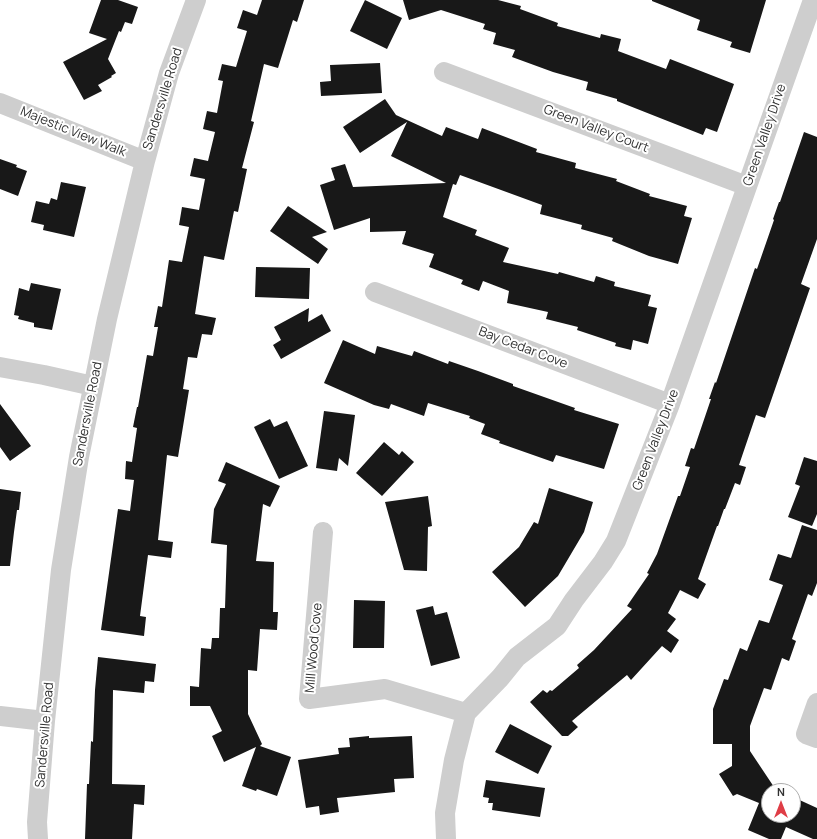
<!DOCTYPE html>
<style>
body{margin:0}
#map{position:relative;width:817px;height:839px;overflow:hidden;background:#fff;font-family:Manrope,sans-serif}
canvas{display:block}
.north{position:absolute;left:761px;top:783px;width:40px;height:40px;box-sizing:border-box;background:#fff;border:1px solid #adadad;border-radius:50%;rotate:0deg;font-size:11px;font-weight:700;line-height:16px;text-align:center;color:#313131}
.north::after{content:'';display:block;margin:auto;width:14px;height:18px;background:#df3d46;clip-path:polygon(50% 0,100% 100%,50% 72%,0 100%)}
</style>
<div id="map">
<canvas width="817" height="839"></canvas>
<div class="north">N</div>
</div>
<script>
const context = document.querySelector('canvas').getContext('2d');
context.lineJoin = 'round';
function fillPath(path, color) {
  context.fillStyle = color;
  context.fill(path, 'evenodd');
}
function toPath(rows) {
  const path = new Path2D();
  for (const r of rows) {
    path.moveTo(r[0], r[1]);
    for (let i = 2; i < r.length; i += 2) path.lineTo(r[i], r[i + 1]);
  }
  return path;
}
function strokePath(path, color, width, dash) {
  context.strokeStyle = color;
  context.lineWidth = width;
  context.lineCap = dash ? 'butt' : 'round';
  context.setLineDash(dash || []);
  context.stroke(path);
}
function write(font, color, halo, rows, align = 'center') {
  context.font = font + ' Manrope,sans-serif';
  context.lineWidth = 4;
  context.setLineDash([]);
  context.textBaseline = 'middle';
  context.strokeStyle = halo;
  context.fillStyle = color;
  for (const [text, x, y, turn = 0] of rows) {
    context.save();
    context.translate(x, y);
    context.rotate((+turn || 0) * Math.PI / 180);
    context.textAlign = isNaN(turn) ? turn : align;
    if (halo) context.strokeText(text, 0, 0);
    context.fillText(text, 0, 0);
    context.restore();
  }
}
const building = toPath([
 [101,0,118,0,138,7,132,24,125,22,121,32,119,31,108,59,116,73,111,76,112,77,98,85,102,91,84,100,63,62,107,39,89,33],
 [262,0,304,0,297,22,293,20,278,68,264,64,251,121,254,122,242,168,247,169,238,212,234,211,224,260,204,256,195,314,216,318,212,335,202,334,197,358,188,357,183,389,189,390,178,457,167,455,158,540,173,542,171,558,148,555,140,616,146,617,144,636,101,630,118,509,130,511,134,480,125,479,126,461,132,462,137,428,133,427,137,407,138,407,147,355,153,356,158,327,154,327,158,306,162,307,169,260,182,262,189,227,179,225,182,207,199,210,205,179,190,176,194,158,208,161,215,132,203,129,207,111,217,113,223,81,218,80,222,64,236,67,247,31,237,28,243,10,257,15],
 [365,0,402,18,387,49,350,31],
 [403,0,498,0,521,6,520,9,558,23,557,26,600,38,601,34,621,39,618,51,666,69,670,59,734,84,717,132,706,128,703,135,617,101,617,99,586,90,588,82,553,72,512,57,515,50,493,44,496,33,483,29,485,24,441,10,409,20],
 [652,0,766,0,750,53,730,47,732,42,697,30,700,20,652,1],
 [380,63,382,93,321,96,320,82,331,81,330,65],
 [385,99,396,115,442,136,446,127,478,139,482,128,537,149,536,152,576,163,575,168,617,179,616,181,650,194,649,196,687,206,684,216,692,218,678,264,649,256,612,241,613,238,581,229,582,225,540,214,542,205,460,175,456,185,453,184,443,217,477,230,475,235,509,248,503,262,558,274,559,272,594,282,596,276,615,282,614,286,651,295,648,306,657,308,648,344,633,340,631,350,615,346,616,343,577,330,578,327,546,319,548,312,507,303,509,291,483,281,479,291,461,284,463,280,429,267,434,254,402,244,406,231,370,232,370,218,334,230,320,185,335,180,331,168,345,164,353,187,446,183,391,156,407,122,360,153,343,127],
 [804,132,817,137,817,239,801,284,810,288,765,418,756,415,739,465,746,467,740,485,735,483,725,509,724,509,718,526,717,526,698,579,706,584,698,599,680,590,668,613,676,619,667,631,679,640,671,653,662,646,631,680,627,675,572,721,578,727,568,736,562,736,530,702,543,690,547,693,550,690,552,691,579,668,577,665,594,650,632,609,627,606,649,574,647,573,657,554,678,496,680,496,690,467,685,466,691,448,694,449,711,399,709,399,715,382,716,383,755,268,757,269,774,220,773,219,779,202,780,202],
 [0,159,17,165,16,167,27,171,18,196,0,189],
 [61,182,86,187,74,237,43,230,44,225,31,222,36,201,49,204,51,198,57,200],
 [288,206,327,232,312,237,328,249,318,264,270,231],
 [256,267,310,268,309,299,255,297],
 [31,283,61,289,52,330,34,327,34,323,18,319,19,316,14,315,19,288,29,291],
 [309,308,308,322,322,314,331,331,281,359,273,345,281,340,274,327],
 [343,340,375,354,377,346,412,356,414,351,448,364,449,361,478,371,513,384,513,386,575,408,574,410,619,424,604,469,556,455,553,462,499,443,500,441,481,434,485,424,469,418,470,416,428,403,424,416,391,404,389,409,374,405,324,383],
 [0,404,31,446,10,461,0,447],
 [324,411,355,415,348,466,339,458,337,471,316,468],
 [270,419,274,427,287,421,308,466,279,479,254,427],
 [384,442,399,455,402,451,414,462,382,496,356,473],
 [804,457,817,461,817,514,812,526,788,517,800,486,795,484],
 [226,462,280,486,270,507,263,504,256,561,274,562,273,612,278,612,277,630,260,629,257,671,248,670,248,714,262,744,260,746,291,757,277,796,257,789,256,791,242,786,256,747,224,762,212,736,222,731,210,706,190,706,190,686,199,687,201,648,211,649,212,638,219,638,220,608,225,608,227,545,211,543,214,509,226,484,218,481],
 [549,488,593,502,584,532,558,576,525,607,492,572,519,547,534,522,538,524],
 [0,489,21,492,19,510,17,510,14,532,10,566,0,566],
 [428,496,432,526,428,527,427,571,404,570,385,502],
 [802,525,817,530,817,583,812,596,808,594,792,639,796,641,789,661,782,658,771,690,764,688,750,726,750,751,776,790,778,791,769,791,769,815,793,815,793,797,817,808,817,839,813,839,786,827,781,839,769,839,748,830,759,803,737,794,733,796,719,774,732,766,732,744,713,744,713,709,724,679,728,680,740,648,747,651,759,620,769,623,783,585,769,580,778,554,791,558],
 [354,600,385,601,384,648,353,648],
 [433,606,435,615,447,612,460,658,431,666,416,610],
 [98,657,156,664,154,682,145,681,144,693,113,690,112,784,145,785,144,805,134,804,132,839,85,839,87,784,89,784,91,741,93,742,95,690],
 [510,724,552,746,538,774,495,752],
 [369,736,369,738,412,736,414,778,394,779,395,792,337,798,339,812,320,815,319,806,306,808,298,760,339,754,338,748,350,747,349,738],
 [486,780,545,788,540,817,492,810,493,803,488,803,489,798,483,797]
]);
const minor = toPath([
 [444,72,747,186],
 [0,103,145,161],
 [375,292,670,404],
 [0,367,44,375,93,386],
 [323,532,309,699,385,689,466,713],
 [817,703,806,734,817,738],
 [0,716,45,721],
 [38,839,37,822,45,721,61,570,79,457,107,319,145,161,169,73,196,0],
 [446,839,445,813,454,760,466,713,500,678,517,657,557,626,574,600,603,562,616,541,670,404,813,0]
]);
const streetNames = [
 ["Sandersville Road",163,99,-73],
 ["Green Valley Court",596,129,21],
 ["Majestic View Walk",73,132,22],
 ["Green Valley Drive",765,135,-71],
 ["Bay Cedar Cove",523,348,21],
 ["Sandersville Road",88,414,-79],
 ["Green Valley Drive",656,440,-69],
 ["Mill Wood Cove",314,648,-85],
 ["Sandersville Road",45,735,-85]
];
fillPath(building, '#181818');
strokePath(minor, '#cecece', 20);
write('13px', '#313131', '#fff', streetNames);
</script>
